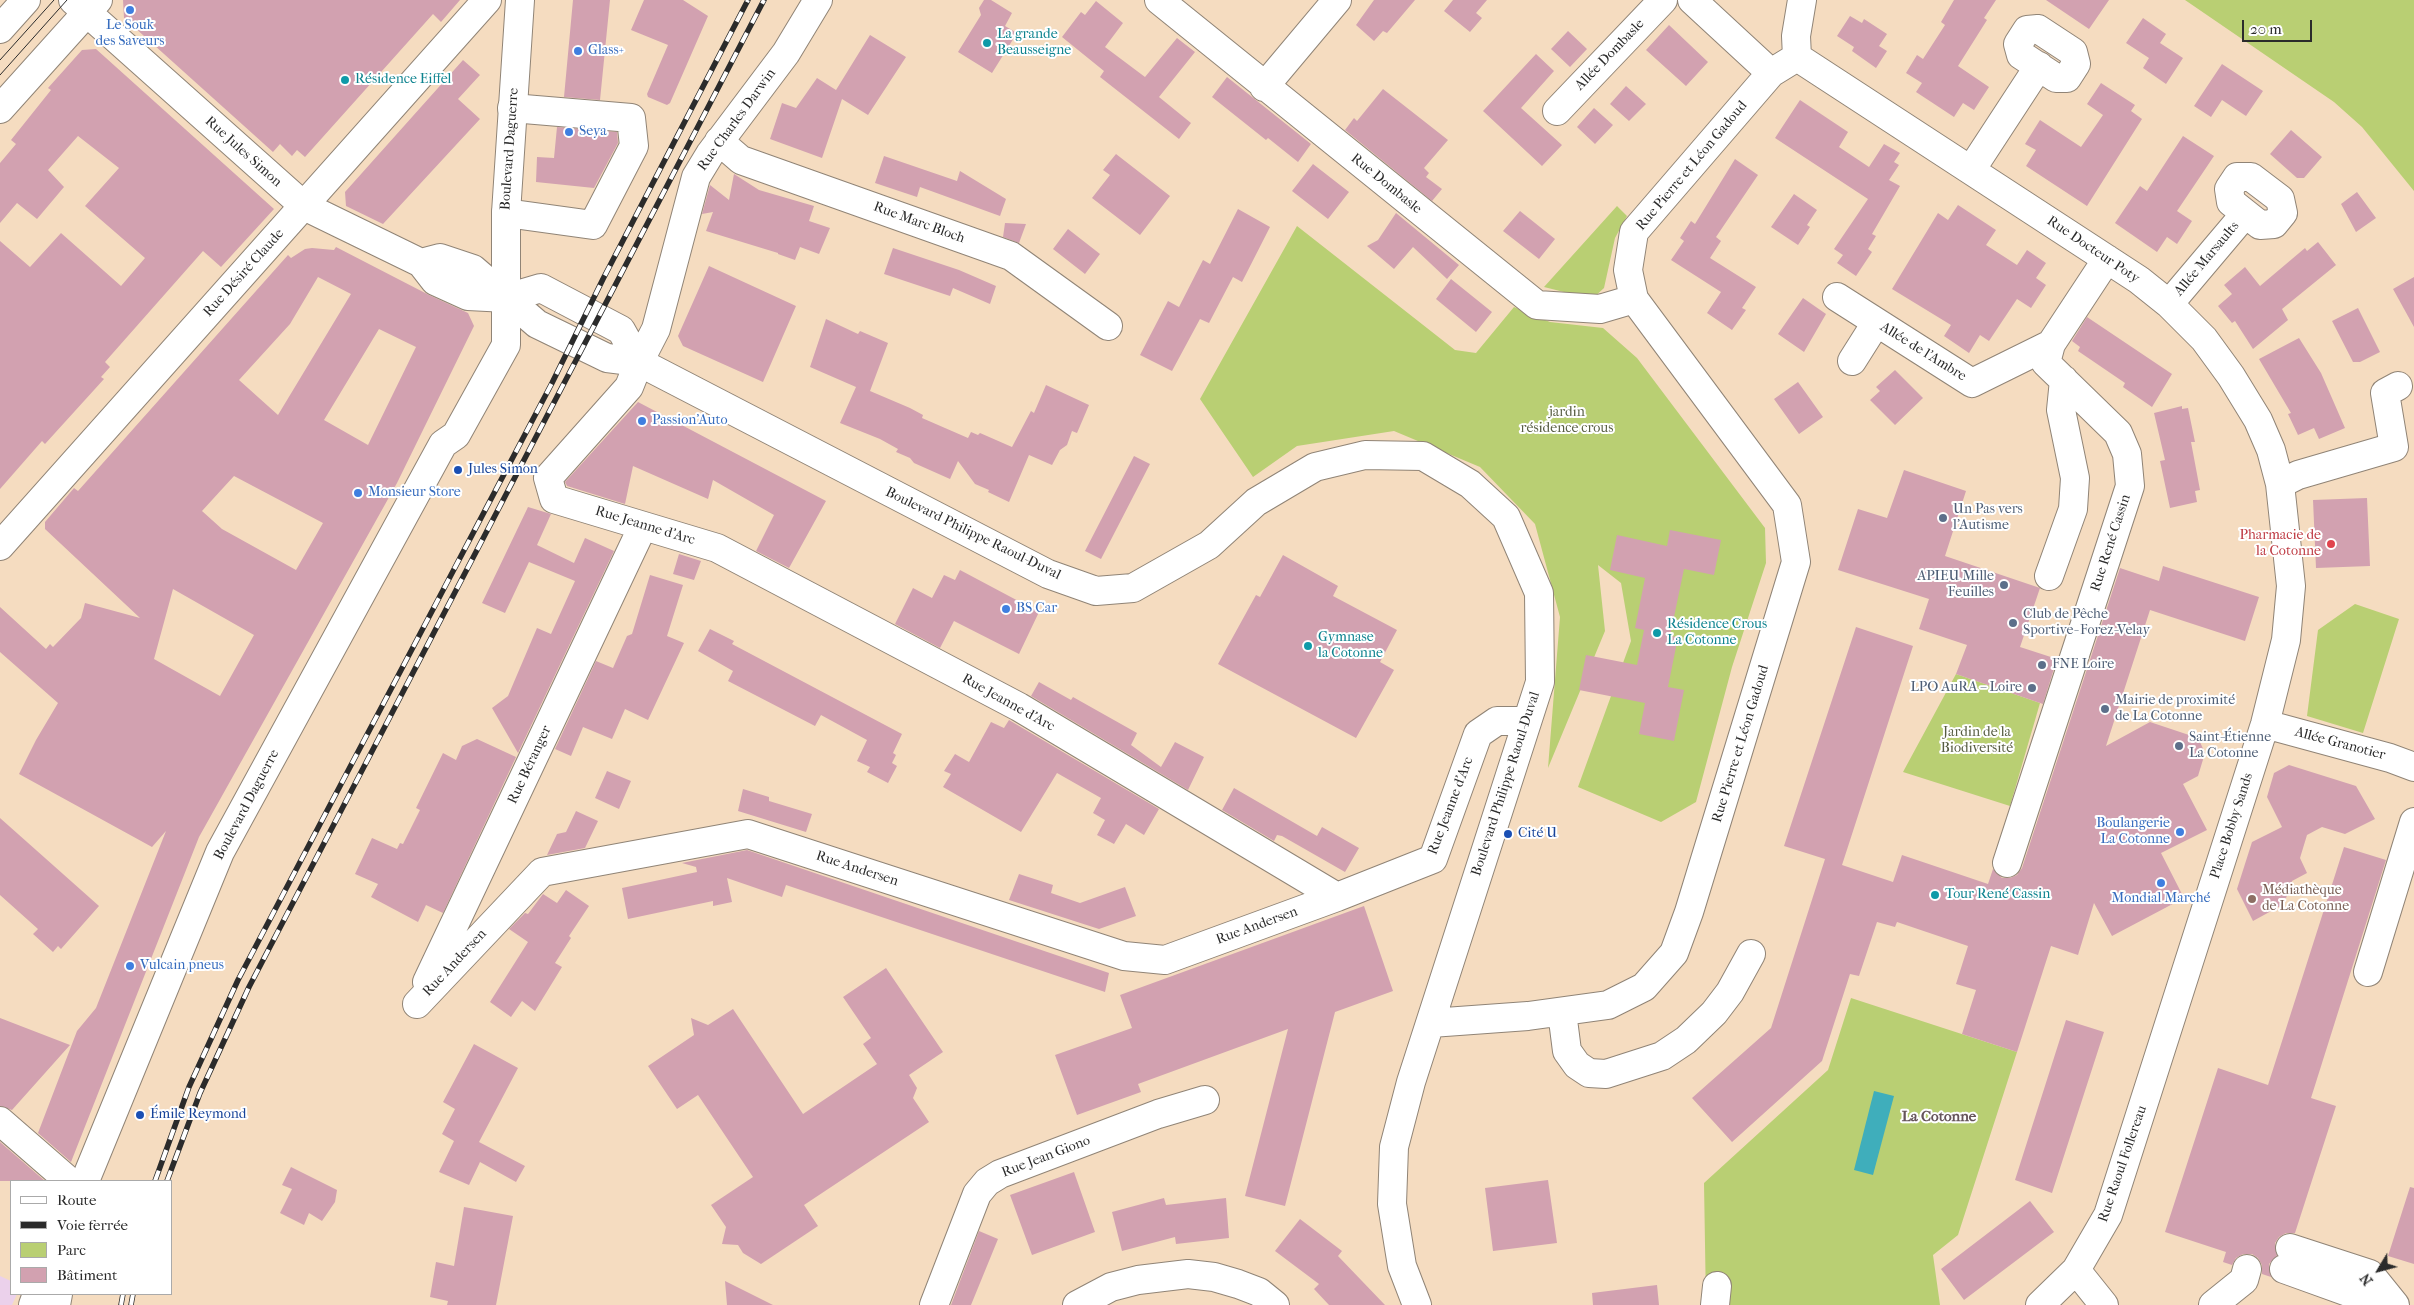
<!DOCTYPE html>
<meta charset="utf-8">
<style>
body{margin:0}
#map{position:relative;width:2414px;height:1305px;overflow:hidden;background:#f5dcc0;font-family:"IM FELL French Canon",serif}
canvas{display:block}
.legend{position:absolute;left:10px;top:1180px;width:162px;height:115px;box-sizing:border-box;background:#fff;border:1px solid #aaa;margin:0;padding:6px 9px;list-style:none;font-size:15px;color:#2b2b2b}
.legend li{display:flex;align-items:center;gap:10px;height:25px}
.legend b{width:25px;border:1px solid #aaa}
.north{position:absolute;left:2354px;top:1245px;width:50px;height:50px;-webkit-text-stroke:4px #fff;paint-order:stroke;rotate:233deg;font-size:14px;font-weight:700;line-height:20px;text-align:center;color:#2b2b2b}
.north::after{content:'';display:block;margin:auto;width:18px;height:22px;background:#2b2b2b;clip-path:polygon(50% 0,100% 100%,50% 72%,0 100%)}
.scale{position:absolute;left:2242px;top:20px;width:70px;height:22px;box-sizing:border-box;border:2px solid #2b2b2b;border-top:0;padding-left:6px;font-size:15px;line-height:18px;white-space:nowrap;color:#2b2b2b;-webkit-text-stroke:4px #fff;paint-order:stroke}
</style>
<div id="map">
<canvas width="2414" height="1305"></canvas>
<ul class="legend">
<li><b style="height:6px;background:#fff"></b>Route</li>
<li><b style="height:6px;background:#2b2b2b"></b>Voie ferrée</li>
<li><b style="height:14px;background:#b9cf73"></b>Parc</li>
<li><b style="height:14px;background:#d2a1b0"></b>Bâtiment</li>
</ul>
<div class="north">N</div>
<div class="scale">20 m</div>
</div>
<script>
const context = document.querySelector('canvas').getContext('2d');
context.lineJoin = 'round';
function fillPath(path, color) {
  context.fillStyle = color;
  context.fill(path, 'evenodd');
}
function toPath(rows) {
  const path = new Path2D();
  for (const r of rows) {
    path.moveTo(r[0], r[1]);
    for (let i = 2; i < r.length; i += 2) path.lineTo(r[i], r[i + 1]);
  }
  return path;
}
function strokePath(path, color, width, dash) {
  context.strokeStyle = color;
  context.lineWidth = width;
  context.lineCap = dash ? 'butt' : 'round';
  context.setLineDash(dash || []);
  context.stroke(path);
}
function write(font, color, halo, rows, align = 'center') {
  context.font = font + ' "IM FELL French Canon",serif';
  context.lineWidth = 4;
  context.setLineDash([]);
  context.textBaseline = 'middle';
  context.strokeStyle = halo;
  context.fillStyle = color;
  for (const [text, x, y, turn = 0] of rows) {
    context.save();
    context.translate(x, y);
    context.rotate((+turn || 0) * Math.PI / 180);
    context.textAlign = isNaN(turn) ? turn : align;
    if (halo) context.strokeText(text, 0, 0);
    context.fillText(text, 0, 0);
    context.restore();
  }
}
const built = toPath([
 [0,1276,11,1281,11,1294,17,1294,12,1305,0,1305]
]);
const green = toPath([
 [2185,0,2414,0,2414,191,2362,127,2334,102],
 [1617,206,1627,216,1615,238,1604,288,1592,299,1544,287],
 [1297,226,1455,350,1476,353,1514,307,1550,322,1603,328,1637,358,1765,528,1766,563,1732,667,1696,802,1661,822,1578,787,1631,641,1621,583,1598,565,1605,631,1548,768,1560,617,1535,524,1480,467,1394,431,1297,446,1253,477,1200,399],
 [2355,604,2399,619,2363,733,2307,716,2318,630],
 [1956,674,2040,703,2010,806,1903,772],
 [1851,998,2017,1052,1958,1235,1933,1255,1940,1305,1706,1305,1704,1183,1828,1070]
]);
const water = toPath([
 [1874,1091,1894,1096,1873,1175,1854,1170]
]);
const building = toPath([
 [123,0,460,0,441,22,433,14,305,157,297,150,292,156,280,144,273,152,124,18],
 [573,0,610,0,600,100,564,97],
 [644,0,683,0,708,16,670,103,667,105,648,97,647,94,668,45,631,30],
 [984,0,991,0,1012,13,1005,26,1017,33,992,73,958,52,981,15,979,8],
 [1374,0,1415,0,1387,33,1383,31,1374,41,1356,25],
 [1453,0,1487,0,1476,13,1482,18,1470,32,1444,11],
 [1954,0,1996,0,1984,18,1987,20,1958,66,1989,87,1974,110,1963,103,1954,117,1916,92,1922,83,1906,73,1917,55,1923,59,1945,25,1941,22],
 [2046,0,2109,0,2089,29],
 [1096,1,1123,23,1105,47,1145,77,1177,38,1195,52,1159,97,1191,123,1179,139,1100,77,1104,71,1062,37,1081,12,1085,15],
 [1850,16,1862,23,1864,19,1887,34,1879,46,1887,51,1876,68,1852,51,1854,47,1837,36],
 [2143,18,2166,34,2160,43,2183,58,2166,84,2143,68,2149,58,2126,43],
 [1669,25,1708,62,1686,86,1646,50],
 [1568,31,1587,49,1570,67,1551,49],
 [870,35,906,57,868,115,842,99,822,158,770,139,782,103,796,108,817,78,836,90],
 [96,49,274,209,221,267,203,251,105,362,110,367,101,377,104,379,45,444,42,441,0,489,0,241,30,267,61,233,121,286,145,258,85,206,119,168,78,136,48,170,64,187,37,219,17,203,0,223,0,163,16,144,11,140,51,90,48,88,82,50],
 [1536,54,1554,71,1521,108,1562,145,1542,166,1483,111],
 [463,60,480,75,458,99,480,119,383,224,346,206,345,192],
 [2222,64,2263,91,2246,116,2222,100,2211,117,2194,106],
 [1227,77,1311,144,1298,162,1268,138,1266,140,1212,97],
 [2101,83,2135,105,2131,111,2142,119,2087,206,2026,166,2036,150,2025,144,2040,120,2081,147,2103,115,2087,104],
 [1626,86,1646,104,1629,121,1610,104],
 [1383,89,1448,140,1424,168,1429,173,1426,177,1442,189,1432,201,1345,130,1354,118,1357,121],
 [1800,100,1848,132,1839,147,1869,167,1884,144,1900,153,1894,162,1899,165,1889,180,1900,186,1872,234,1876,236,1868,249,1872,252,1856,276,1837,263,1843,255,1834,249,1868,199,1775,138],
 [1594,108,1613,125,1595,144,1577,127],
 [557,127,617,132,618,143,594,188,536,182,537,157,554,158],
 [2291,130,2322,157,2304,178,2297,178,2270,154],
 [2183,136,2214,156,2177,211,2192,221,2177,244,2167,237,2157,252,2115,223,2140,186,2147,191],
 [1116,154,1170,196,1140,235,1092,198,1110,175,1103,170],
 [884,156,957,181,960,171,1006,199,1000,216,920,187,917,197,875,183],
 [1735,159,1758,175,1716,237,1721,241,1710,258,1756,287,1742,308,1746,310,1732,330,1707,313,1721,292,1671,260,1684,241,1680,238,1691,221,1695,224],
 [1313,164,1349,192,1328,219,1292,191],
 [734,174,759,190,814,206,809,221,830,228,819,254,800,247,795,260,778,254,778,253,706,231,713,212,702,214,710,185,729,200],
 [2357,192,2376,218,2356,232,2341,204],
 [1794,194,1817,210,1807,225,1810,227,1798,245,1771,227],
 [1958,205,1996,230,1986,245,2017,265,2027,250,2046,263,2036,278,2046,285,2031,308,2017,299,1989,341,1980,335,1969,353,1944,336,1951,325,1892,289,1938,213,1948,220],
 [1238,209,1270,227,1242,282,1233,277,1209,323,1200,319,1172,371,1140,355,1168,301,1179,307,1203,260,1210,264],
 [1520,211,1555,239,1539,259,1503,231],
 [1396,213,1459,265,1447,279,1413,247,1394,269,1367,246,1378,240],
 [1005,223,1026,224,1019,243,1003,237],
 [1068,229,1100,254,1085,274,1053,249],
 [2318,242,2336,265,2282,309,2288,320,2253,349,2235,321,2232,323,2218,306,2232,294,2224,285,2245,267,2260,286,2305,248,2307,251],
 [336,247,429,295,468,313,474,326,397,483,199,837,71,1162,38,1133,77,1031,96,1008,166,831,152,847,19,774,36,740,58,703,0,652,0,607,46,649,50,644,53,647,81,618,85,603,140,618,45,529,45,522,74,488,78,491,288,255,291,258,305,249,312,248,334,250],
 [318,277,351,294,278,415,239,380,290,324],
 [379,329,416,347,368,445,324,420],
 [234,476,323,523,296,570,222,529,202,511],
 [173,589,254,635,220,696,154,659],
 [893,248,959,270,996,286,990,304,953,288,950,296,884,274],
 [709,266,796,306,763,382,683,346,678,336],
 [2414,277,2414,327,2393,289],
 [1451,279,1492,312,1476,332,1436,299],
 [1803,298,1826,314,1804,352,1778,334],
 [2358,308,2380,352,2360,362,2353,362,2332,321],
 [2087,317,2172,374,2152,407,2123,387,2125,383,2078,351,2080,347,2072,341],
 [826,319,858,334,860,331,888,343,870,391,910,408,923,415,922,418,968,438,971,432,978,435,980,433,1012,447,1031,411,1034,413,1046,385,1089,405,1077,433,1072,431,1067,445,1060,450,1052,465,1029,455,1009,502,988,492,989,490,975,484,958,461,950,479,914,463,910,458,896,452,898,449,880,439,840,423,856,387,810,367],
 [2299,338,2321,373,2345,428,2319,439,2314,428,2298,435,2288,414,2291,413,2259,359],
 [1895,370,1923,398,1895,425,1870,400,1880,391,1876,387],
 [1798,382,1823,417,1799,434,1774,399],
 [638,402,826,501,789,568,756,551,774,515,713,480,708,499,633,466,625,504,567,486,565,482],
 [2182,406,2182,409,2188,408,2195,442,2191,442,2200,490,2195,491,2197,502,2170,508,2160,461,2165,460,2154,413],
 [1134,456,1150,464,1101,559,1085,551],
 [1904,470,1966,491,1945,556,2040,588,2020,647,2057,659,2043,704,1956,674,1967,645,1919,629,1929,599,1838,570,1858,509,1887,518],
 [2367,498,2370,566,2316,568,2313,500],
 [528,507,551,514,537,545,574,563,585,538,614,551,518,753,492,708,508,696,537,628,551,634,575,581,529,562,505,613,482,603],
 [1670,530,1721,540,1714,575,1684,569,1670,636,1678,637,1668,687,1684,690,1674,741,1639,734,1645,703,1579,690,1586,655,1637,665,1644,630,1635,628,1645,578,1610,570,1617,535,1667,546],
 [679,554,701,561,694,580,673,574],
 [1283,555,1338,586,1333,596,1397,630,1380,662,1394,670,1356,738,1218,664,1256,595,1260,597],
 [2163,566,2259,597,2245,641,2150,610,2106,746,2150,722,2198,738,2200,742,2205,753,2198,776,2183,784,2207,830,2161,853,2184,898,2112,936,2094,903,2078,955,2051,946,2017,1052,1962,1034,1976,990,1956,984,1968,946,1897,922,1895,927,1877,922,1859,976,1850,974,1822,1061,1732,1142,1692,1098,1771,1028,1825,859,1784,846,1856,627,1913,646,1842,865,1893,882,1902,855,1988,884,1993,869,2002,878,2010,878,2017,875,2022,868,2120,568,2159,581],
 [960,570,1039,612,1019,654,954,621,940,648,895,624,913,588,932,598,944,575,955,580],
 [650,575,683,585,667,636,684,643,648,720,625,709,612,739,583,727,571,756,555,749,596,661,613,668,627,636,632,634],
 [710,629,734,641,732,644,902,734,893,753,896,755,892,763,897,766,888,783,867,772,870,767,857,761,867,740,821,715,815,726,728,681,733,671,698,651],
 [1039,682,1071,700,1073,697,1137,733,1131,745,1161,767,1175,742,1204,757,1188,790,1031,696],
 [1009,720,1159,809,1144,835,1126,824,1114,844,1097,835,1105,820,1093,813,1101,798,1057,773,1021,832,943,787,951,774,944,771,955,754,969,762,991,722,1004,728],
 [477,739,516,757,443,913,426,905,418,922,371,897,378,884,355,874,372,838,397,849,400,843,403,844,420,810,416,808,443,753,456,760,462,746],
 [2289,765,2356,786,2375,819,2345,834,2322,827,2307,835,2300,858,2307,873,2292,881,2284,904,2253,921,2237,889,2252,842,2282,827,2267,797,2274,773],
 [607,771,631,781,619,809,595,798],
 [1234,788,1317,836,1322,827,1359,848,1345,872,1282,836,1277,835,1274,841,1222,810],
 [743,789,769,797,769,801,812,814,806,832,738,811],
 [576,811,598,821,585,848,547,855,557,834,566,832],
 [0,818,99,906,61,949,58,946,53,952,33,934,38,929,0,895],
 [2344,847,2386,860,2311,1098,2336,1106,2295,1233,2286,1233,2279,1237,2275,1243,2277,1256,2269,1264,2271,1277,2262,1274,2262,1265,2258,1258,2252,1254,2243,1254,2236,1258,2232,1265,2223,1262,2226,1252,2165,1232,2218,1068,2268,1085],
 [747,850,1109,973,1105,992,786,885,782,897,727,878,732,902,713,906,713,901,628,919,622,888,697,872,696,867,682,863],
 [1019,874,1053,885,1051,893,1080,903,1125,887,1136,916,1099,929,1009,900],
 [566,890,589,906,569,936,571,938,555,963,562,967,535,1011,522,1001,511,1017,490,1002,528,942,509,929,525,913,528,914,543,894,557,903],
 [1364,906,1393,991,1335,1012,1285,1206,1245,1196,1288,1029,1138,1084,1141,1092,1077,1115,1055,1055,1132,1028,1120,995],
 [886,968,943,1052,909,1075,917,1088,913,1098,929,1122,804,1205,818,1226,761,1264,743,1253,738,1245,722,1244,726,1227,711,1205,753,1177,698,1095,677,1109,648,1066,694,1035,691,1018,708,1025,733,1009,803,1114,877,1064,863,1044,871,1038,843,997],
 [0,1018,70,1045,12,1110,0,1106],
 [2066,1020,2104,1032,2052,1193,2015,1180],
 [474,1044,518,1068,479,1142,525,1166,516,1182,480,1162,469,1185,439,1172,454,1141,442,1134,455,1109,443,1102],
 [0,1142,45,1181,0,1181],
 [291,1167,337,1190,335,1202,322,1221,309,1213,304,1225,280,1213,292,1189,282,1185],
 [1074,1172,1095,1232,1032,1255,1010,1195],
 [1548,1180,1557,1243,1493,1251,1485,1188],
 [2410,1187,2414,1188,2414,1264,2388,1256],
 [1164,1198,1166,1205,1226,1198,1229,1238,1176,1244,1175,1237,1122,1251,1112,1212],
 [2030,1201,2054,1232,1964,1300,1941,1269],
 [464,1207,513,1216,496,1305,447,1305,448,1301,430,1297,436,1262,454,1266],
 [1300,1219,1342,1251,1338,1256,1385,1305,1329,1305,1314,1289,1319,1284,1275,1251],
 [979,1231,998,1239,971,1305,951,1305],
 [725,1281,773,1305,727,1305],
 [1657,1285,1659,1305,1593,1305,1592,1293]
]);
const minor = toPath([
 [73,0,304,206,421,263,435,281,468,296,507,298,541,288,621,330,639,362],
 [818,0,786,53,710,154,696,177,656,329,639,362,629,387,548,478,554,499,717,548,1019,707,1337,897,1433,859,1478,734,1497,721,1527,721],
 [1159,0,1537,305,1600,309,1634,299],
 [1692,0,1771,73],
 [1802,0,1796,36,1797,57,2139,280,2169,304,2204,339,2231,376,2258,420,2271,450,2280,484,2291,586,2286,640,2265,724,2108,1215,2076,1270,2040,1305],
 [0,29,26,0],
 [2038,29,2073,52,2076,64,2067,78,2056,78,2021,55,2018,44,2027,30,2038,29],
 [1264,87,1337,0],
 [0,109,98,0],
 [1557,111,1663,0],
 [719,141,741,160,1011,256,1108,326],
 [1971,170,2039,66],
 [2237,177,2251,177,2280,199,2283,213,2274,224,2260,225,2231,202,2229,189,2237,177],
 [506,213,593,225,634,146,631,118,512,108],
 [421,263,440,258,473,269,537,324,607,358,639,362,1048,574,1096,591,1133,588,1209,545,1256,502,1315,467,1365,455,1423,456,1470,484,1506,517,1539,593,1540,682,1411,1082,1394,1147,1392,1204,1402,1266,1417,1305],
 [1837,297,1972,383,2051,344],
 [2169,304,2245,214],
 [1852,361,1876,323],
 [2280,484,2298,475,2394,447,2385,393,2398,386],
 [0,546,487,0],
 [2049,576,2073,509,2075,478,2061,410,2064,380],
 [2265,724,2390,758,2414,767],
 [2007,863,2130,486,2127,454,2118,433,2046,363,2051,344,2107,259],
 [2368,972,2414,822],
 [427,982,643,526],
 [417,1004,542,872,748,834,1124,956,1165,960,1337,897],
 [1562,1012,1567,1051,1577,1065,1589,1073,1606,1074,1662,1056,1686,1040,1714,1013,1730,992,1751,954],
 [1431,1023,1528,1016,1608,1005,1644,987,1674,953,1689,912,1796,562,1787,505,1634,299,1628,270,1634,232,1771,73,1797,57],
 [0,1121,69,1181],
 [2290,1248,2370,1274,2395,1305],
 [2284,1269,2384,1305],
 [2076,1270,2104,1305],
 [934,1305,977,1194,987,1182,1000,1174,1158,1114,1205,1100],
 [1077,1305,1111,1287,1138,1280,1188,1274,1214,1277,1238,1284,1259,1292,1275,1305],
 [1715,1305,1717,1286],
 [2213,1305,2244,1280,2247,1269]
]);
const major = toPath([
 [85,1181,220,852,443,444,456,435,506,345,506,213,520,0],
 [33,1305,37,1294],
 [56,1305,58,1294]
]);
const tram = toPath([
 [0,60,54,0],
 [0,75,67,0]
]);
const rail = toPath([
 [155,1181,189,1087,238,980,552,383,603,279,748,0],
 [167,1181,200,1093,249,987,764,0],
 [121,1305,123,1294],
 [131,1305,133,1294]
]);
const markers = [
 [130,10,5,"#3f7fe0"],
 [987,43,5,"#0f9aa8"],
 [578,51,5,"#3f7fe0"],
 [345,80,5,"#0f9aa8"],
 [569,132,5,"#3f7fe0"],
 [642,421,5,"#3f7fe0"],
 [458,470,5,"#1a4fb4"],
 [358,493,5,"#3f7fe0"],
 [1943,518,5,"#5c6f8a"],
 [2331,544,5,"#e0444e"],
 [2004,585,5,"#5c6f8a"],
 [1006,609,5,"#3f7fe0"],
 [2013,623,5,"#5c6f8a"],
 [1657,633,5,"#0f9aa8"],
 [1308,646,5,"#0f9aa8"],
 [2042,665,5,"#5c6f8a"],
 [2032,688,5,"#5c6f8a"],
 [2105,709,5,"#5c6f8a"],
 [2179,746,5,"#5c6f8a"],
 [2180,832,5,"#3f7fe0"],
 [1508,834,5,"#1a4fb4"],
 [2161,883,5,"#3f7fe0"],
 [1935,895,5,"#0f9aa8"],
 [2252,899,5,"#8d6e63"],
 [130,966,5,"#3f7fe0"],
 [140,1115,5,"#1a4fb4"]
];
const shopNames = [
 ["Le Souk",130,26,"center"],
 ["des Saveurs",130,42,"center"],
 ["Glass+",588,51],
 ["Seya",579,132],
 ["Passion'Auto",652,421],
 ["Monsieur Store",368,493],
 ["BS Car",1016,609],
 ["Boulangerie",2170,824,"right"],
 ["La Cotonne",2170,840,"right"],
 ["Mondial Marché",2161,899,"center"],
 ["Vulcain pneus",140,966]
];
const cultureNames = [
 ["La grande",997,35],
 ["Beausseigne",997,51],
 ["Résidence Eiffel",355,80],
 ["Résidence Crous",1667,625],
 ["La Cotonne",1667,641],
 ["Gymnase",1318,638],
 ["la Cotonne",1318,654],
 ["Tour René Cassin",1945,895]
];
const streetNames = [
 ["Allée Dombasle",1610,55,-46],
 ["Rue Charles Darwin",737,120,-54],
 ["Boulevard Daguerre",510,149,-86],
 ["Rue Jules Simon",243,152,42],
 ["Rue Pierre et Léon Gadoud",1692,166,-50],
 ["Rue Dombasle",1386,184,39],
 ["Rue Marc Bloch",919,223,20],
 ["Rue Docteur Poty",2093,250,34],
 ["Allée Marsaults",2207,259,-50],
 ["Rue Désiré Claude",244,273,-48],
 ["Allée de l'Ambre",1923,352,32],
 ["Rue Jeanne d'Arc",645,526,17],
 ["Boulevard Philippe Raoul-Duval",973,534,26],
 ["Rue René Cassin",2111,543,-72],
 ["Rue Jeanne d'Arc",1008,703,29],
 ["Rue Pierre et Léon Gadoud",1741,744,-73],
 ["Allée Granotier",2340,744,15],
 ["Rue Béranger",530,765,-65],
 ["Boulevard Philippe Raoul-Duval",1506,784,-72],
 ["Boulevard Daguerre",247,805,-62],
 ["Rue Jeanne d'Arc",1451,806,-69],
 ["Place Bobby Sands",2232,826,-72],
 ["Rue Andersen",857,869,18],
 ["Rue Andersen",1257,926,-20],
 ["Rue Andersen",455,963,-47],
 ["Rue Jean Giono",1046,1157,-21],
 ["Rue Raoul Follereau",2123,1164,-71]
];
const parkNames = [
 ["jardin",1567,413],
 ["résidence crous",1567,429],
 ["Jardin de la",1977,733],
 ["Biodiversité",1977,749]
];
const transitNames = [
 ["Jules Simon",468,470],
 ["Cité U",1518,834],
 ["Émile Reymond",150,1115]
];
const serviceNames = [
 ["Un Pas vers",1953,510],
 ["l'Autisme",1953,526],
 ["APIEU Mille",1994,577,"right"],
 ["Feuilles",1994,593,"right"],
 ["Club de Pêche",2023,615],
 ["Sportive- Forez-Velay",2023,631],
 ["FNE Loire",2052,665],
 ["LPO AuRA – Loire",2022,688,"right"],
 ["Mairie de proximité",2115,701],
 ["de La Cotonne",2115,717],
 ["Saint-Étienne",2189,738],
 ["La Cotonne",2189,754]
];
const healthNames = [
 ["Pharmacie de",2321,536],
 ["la Cotonne",2321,552]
];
const educationNames = [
 ["Médiathèque",2262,891],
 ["de La Cotonne",2262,907]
];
const neighbourhoodNames = [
 ["La Cotonne",1939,1117]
];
fillPath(built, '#ebd1eb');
fillPath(green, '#b9cf73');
fillPath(water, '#3faebb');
fillPath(building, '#d2a1b0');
strokePath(minor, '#908476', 30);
strokePath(major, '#908476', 30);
strokePath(minor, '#fff', 28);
strokePath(major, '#fff', 28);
strokePath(tram, '#2b2b2b', 1);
strokePath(rail, '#2b2b2b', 5.5);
strokePath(rail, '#fff', 4, [11]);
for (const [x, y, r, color] of markers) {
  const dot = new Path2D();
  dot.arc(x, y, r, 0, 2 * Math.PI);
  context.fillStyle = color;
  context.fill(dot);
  strokePath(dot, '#fff', 2);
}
write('14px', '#366cbe', '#fff', shopNames, 'left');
write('14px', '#0d838f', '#fff', cultureNames, 'left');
write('14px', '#2b2b2b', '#fff', streetNames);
write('14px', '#565c41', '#fff', parkNames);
write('14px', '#164399', '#fff', transitNames, 'left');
write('14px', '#4e5e75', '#fff', serviceNames, 'left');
write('14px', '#be3a42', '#fff', healthNames, 'right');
write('14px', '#785e54', '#fff', educationNames, 'left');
write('bold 15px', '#65545a', '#fff', neighbourhoodNames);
</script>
